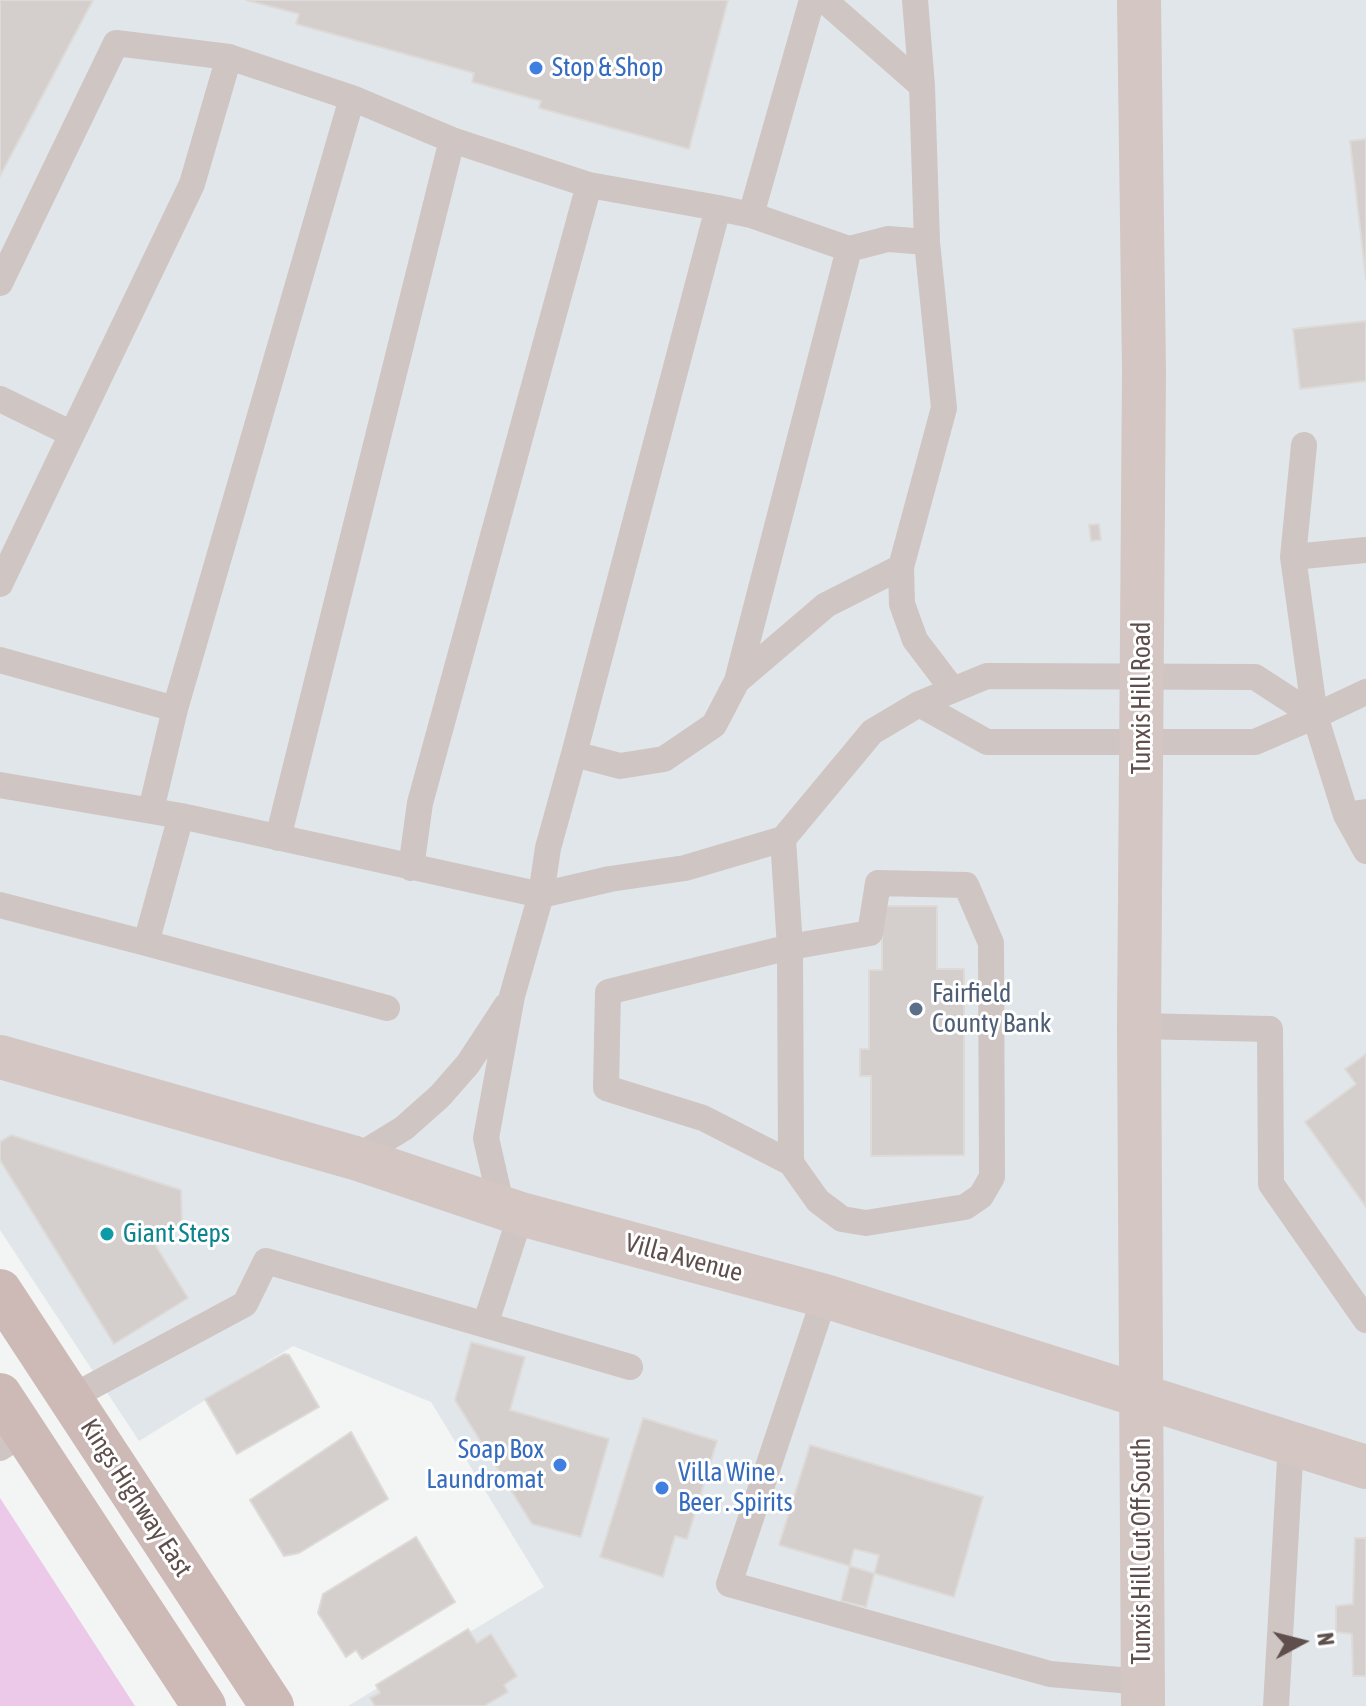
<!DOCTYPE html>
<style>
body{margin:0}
#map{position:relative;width:1366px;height:1706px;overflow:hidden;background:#f3f4f4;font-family:"Asap Condensed",sans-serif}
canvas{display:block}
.north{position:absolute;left:1262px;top:1602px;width:80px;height:80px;-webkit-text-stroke:6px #fff;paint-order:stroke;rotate:83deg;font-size:22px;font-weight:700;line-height:32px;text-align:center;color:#5e4f4c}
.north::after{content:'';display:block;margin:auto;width:28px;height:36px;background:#5e4f4c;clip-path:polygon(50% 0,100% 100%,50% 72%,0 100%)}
</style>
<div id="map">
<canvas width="1366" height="1706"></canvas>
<div class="north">N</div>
</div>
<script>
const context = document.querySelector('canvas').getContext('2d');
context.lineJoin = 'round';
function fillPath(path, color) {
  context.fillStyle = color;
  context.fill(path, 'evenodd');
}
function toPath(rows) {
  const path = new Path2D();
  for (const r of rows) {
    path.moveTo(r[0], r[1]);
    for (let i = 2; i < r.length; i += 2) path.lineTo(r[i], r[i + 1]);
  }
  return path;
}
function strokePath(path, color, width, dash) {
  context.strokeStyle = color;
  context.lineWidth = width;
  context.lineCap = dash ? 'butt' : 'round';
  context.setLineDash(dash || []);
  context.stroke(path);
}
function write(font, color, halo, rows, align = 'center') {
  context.font = font + ' "Asap Condensed",sans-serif';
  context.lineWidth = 6;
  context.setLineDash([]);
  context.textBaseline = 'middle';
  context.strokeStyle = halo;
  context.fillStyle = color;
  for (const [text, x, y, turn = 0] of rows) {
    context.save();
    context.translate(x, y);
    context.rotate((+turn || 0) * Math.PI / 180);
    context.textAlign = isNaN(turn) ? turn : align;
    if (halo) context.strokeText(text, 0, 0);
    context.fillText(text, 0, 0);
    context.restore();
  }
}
const commercial = toPath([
 [0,0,1366,0,1366,1706,348,1706,544,1587,431,1402,293,1346,139,1441,0,1230]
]);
const green = toPath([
 [0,1498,135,1706,0,1706]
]);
const building = toPath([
 [0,0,93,0,0,176,0,0],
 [246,0,728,0,689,149,539,108,541,101,472,82,474,73,296,24,299,14,246,0],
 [1366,139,1366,279,1350,141,1366,139],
 [1366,321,1366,381,1300,389,1293,329,1366,321],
 [1099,524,1101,540,1091,541,1089,525,1099,524],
 [882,906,937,906,937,969,964,969,964,1155,871,1156,871,1076,860,1076,860,1049,869,1049,869,970,882,970,882,906],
 [1366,1054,1366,1207,1305,1122,1356,1084,1345,1069,1366,1054],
 [11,1135,181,1190,182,1225,154,1243,188,1298,114,1344,0,1160,0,1142,11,1135],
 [471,1342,525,1357,510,1410,609,1439,581,1537,532,1524,455,1400,471,1342],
 [284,1354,289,1355,319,1407,237,1454,205,1399,284,1354],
 [643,1418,717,1441,687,1539,675,1536,663,1577,600,1557,643,1418],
 [351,1432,388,1499,299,1553,284,1556,250,1500,351,1432],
 [810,1445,983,1497,954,1597,779,1545,810,1445],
 [416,1537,455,1602,362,1659,356,1650,346,1657,318,1613,323,1594,416,1537],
 [1355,1538,1366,1538,1366,1676,1353,1676,1352,1634,1336,1632,1336,1606,1353,1604,1355,1538],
 [854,1549,879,1555,866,1607,841,1601,854,1549],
 [468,1629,477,1643,491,1634,517,1676,504,1685,508,1692,484,1706,375,1706,370,1698,380,1693,376,1685,468,1629]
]);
const service = toPath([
 [824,0,922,86,927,242,944,408,901,567,902,604,915,640,953,690],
 [915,0,922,86],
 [229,57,352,98,452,140],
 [751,215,812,0],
 [849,249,888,239,927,242],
 [0,283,116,43,229,57,192,184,0,584],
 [0,399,72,434],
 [1293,557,1304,445],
 [0,660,175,709],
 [737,681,826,605,901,567],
 [919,704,987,742,1255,742,1315,716],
 [1315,716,1293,557,1366,550],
 [0,785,181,816,541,895,610,879,685,868,783,839,872,732,919,704,987,676,1255,677,1315,716],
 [151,810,175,709,352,98],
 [1366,812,1346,815,1366,851],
 [1346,815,1315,716,1366,692],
 [181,816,146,943,387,1008],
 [278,838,452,140,589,185],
 [783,839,790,947,791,1163],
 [411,868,420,803,589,185,718,208,751,215,849,249,737,681,714,725,664,759,620,766,574,754,718,208],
 [878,883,966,885,991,943,992,1177,981,1196,965,1207,866,1223,842,1219,818,1201,791,1163,703,1118,606,1088,608,992,790,947,870,933,878,883],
 [0,905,146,943],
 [1139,1026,1270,1029,1271,1184,1366,1320],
 [355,1158,404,1128,440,1096,468,1064,506,1006],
 [502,1208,486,1138,512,996,541,895,548,848,574,754],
 [825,1296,729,1584,1050,1674,1143,1682],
 [485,1325,521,1214],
 [70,1398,245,1304,266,1261,630,1367],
 [0,1448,23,1433],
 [1276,1706,1291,1443]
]);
const secondary = toPath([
 [1139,0,1144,371,1139,1026,1143,1706],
 [0,1057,355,1158,521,1214,825,1296,1366,1467]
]);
const primary = toPath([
 [0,1291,272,1706],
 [0,1395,204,1706]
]);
const markers = [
 [536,68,8,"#3f7fe0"],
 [916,1009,8,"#5c6f8a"],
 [107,1234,8,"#0f9aa8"],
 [560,1465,8,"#3f7fe0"],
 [662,1488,8,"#3f7fe0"]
];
const shopNames = [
 ["Stop & Shop",552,68],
 ["Soap Box",544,1450,"right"],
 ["Laundromat",544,1480,"right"],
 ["Villa Wine .",678,1473],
 ["Beer . Spirits",678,1503]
];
const streetNames = [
 ["Tunxis Hill Road",1142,698,-90],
 ["Villa Avenue",684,1258,15],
 ["Kings Highway East",136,1498,57],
 ["Tunxis Hill Cut Off South",1142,1551,-90]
];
const serviceNames = [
 ["Fairfield",932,994],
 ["County Bank",932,1024]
];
const cultureNames = [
 ["Giant Steps",123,1234]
];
fillPath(commercial, '#e1e6ea');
fillPath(green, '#ecc8e9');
fillPath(building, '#d4cfcd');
strokePath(building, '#dddad7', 2);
strokePath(service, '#cfc5c2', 26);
strokePath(secondary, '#d3c6c3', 44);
strokePath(primary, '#cdbab6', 44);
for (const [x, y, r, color] of markers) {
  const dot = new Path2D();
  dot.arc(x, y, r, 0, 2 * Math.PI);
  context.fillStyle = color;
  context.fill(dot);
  strokePath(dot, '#fff', 3);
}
write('26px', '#366cbe', '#fff', shopNames, 'left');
write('26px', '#5e4f4c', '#fff', streetNames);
write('26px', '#4e5e75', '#fff', serviceNames, 'left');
write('26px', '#0d838f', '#fff', cultureNames, 'left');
</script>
